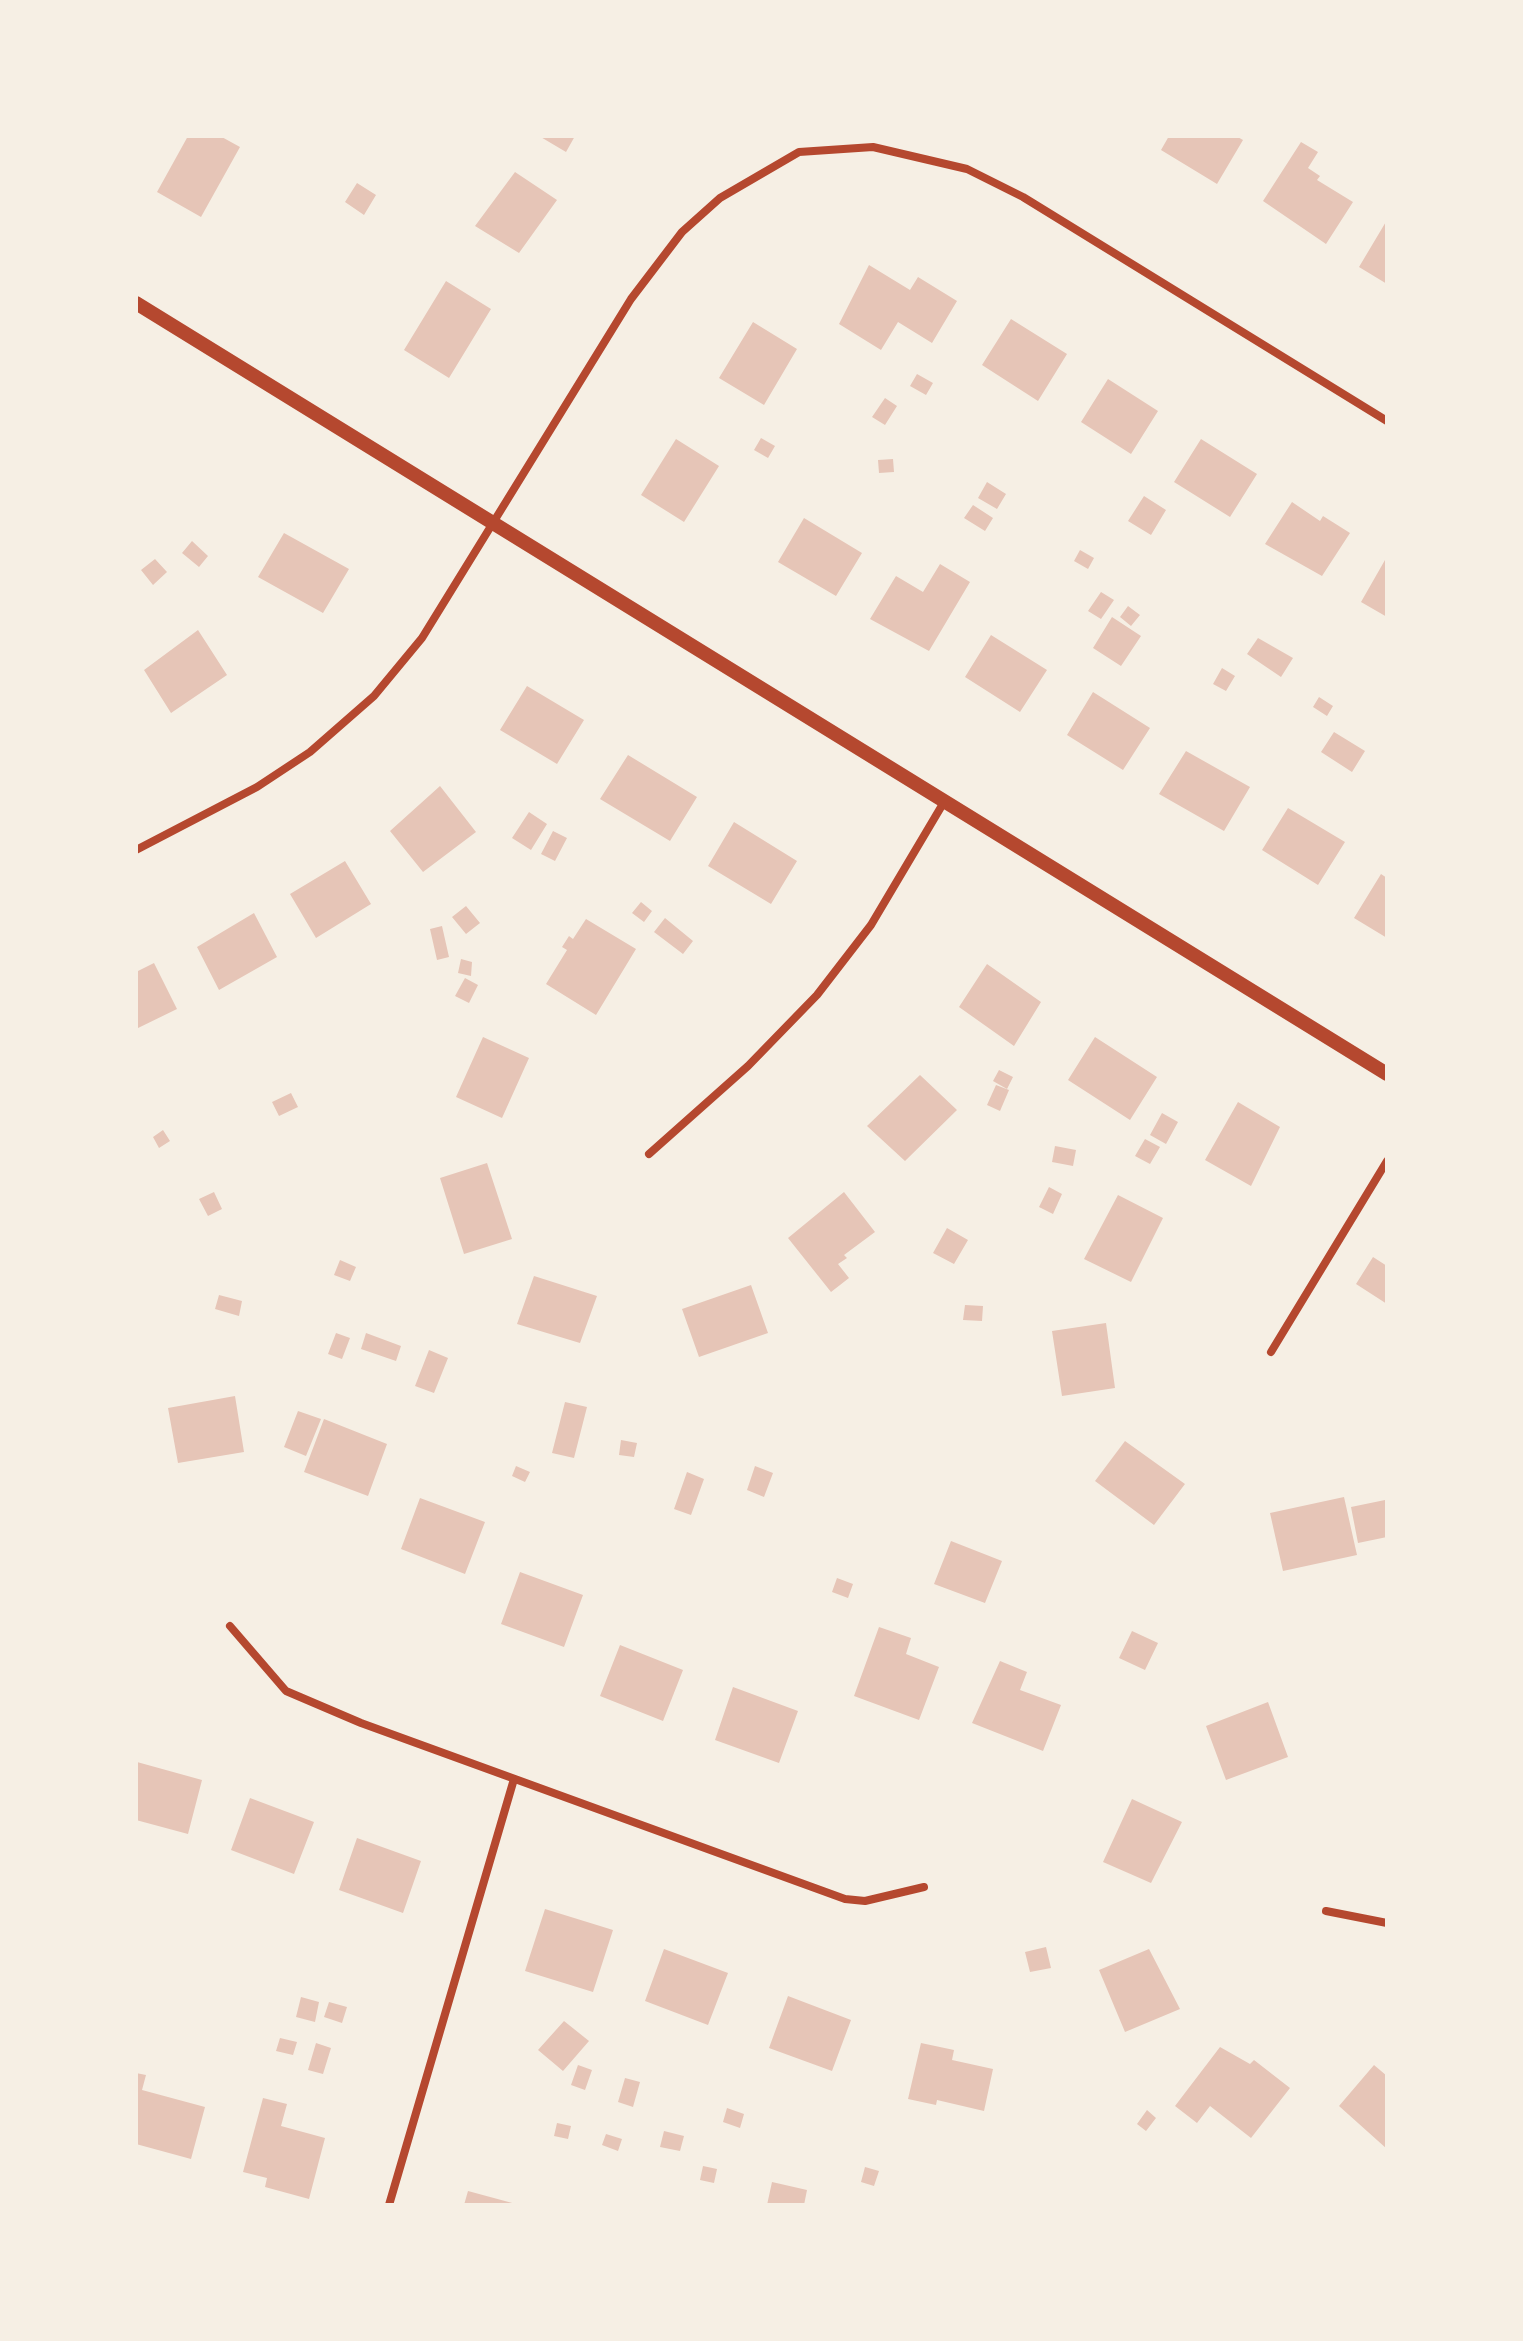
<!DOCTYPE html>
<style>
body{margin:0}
#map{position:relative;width:1523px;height:2341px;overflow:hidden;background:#f6efe4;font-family:"Golos Text",sans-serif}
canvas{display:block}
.frame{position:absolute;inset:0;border:138px solid #f6efe4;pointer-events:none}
</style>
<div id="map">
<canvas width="1523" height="2341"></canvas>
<div class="frame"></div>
</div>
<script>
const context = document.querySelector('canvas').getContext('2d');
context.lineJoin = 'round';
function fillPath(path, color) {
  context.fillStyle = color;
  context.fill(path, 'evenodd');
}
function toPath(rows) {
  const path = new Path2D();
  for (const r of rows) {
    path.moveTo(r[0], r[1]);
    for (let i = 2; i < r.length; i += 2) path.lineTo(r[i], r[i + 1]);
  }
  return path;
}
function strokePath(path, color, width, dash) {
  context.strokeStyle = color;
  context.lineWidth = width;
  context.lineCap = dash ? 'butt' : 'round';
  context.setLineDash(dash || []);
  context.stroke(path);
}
const building = toPath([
 [188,136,220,136,240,147,201,217,157,192],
 [539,136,575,136,566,152],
 [1169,136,1236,136,1243,140,1217,184,1161,150],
 [1301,142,1318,152,1308,168,1320,176,1317,180,1353,202,1326,244,1263,201],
 [515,172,557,200,519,253,475,226],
 [357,183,376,195,364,215,345,202],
 [1387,220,1387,284,1359,267],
 [869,265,910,290,918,277,957,301,932,343,898,322,881,350,839,324],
 [446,281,491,309,449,378,404,350],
 [1011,319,1067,354,1038,401,982,365],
 [753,322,797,349,764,405,719,378],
 [917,374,933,383,926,395,910,386],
 [1108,379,1158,411,1131,454,1081,422],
 [885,398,897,406,885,425,872,417],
 [761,438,775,446,768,458,754,450],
 [676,439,719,466,684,522,641,495],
 [1201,439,1257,474,1230,517,1174,482],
 [893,459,894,472,879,473,878,460],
 [987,482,1006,494,997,509,978,498],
 [1144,496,1166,510,1151,535,1128,521],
 [1292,502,1320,521,1323,516,1350,533,1322,576,1265,544],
 [973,505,993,518,985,531,964,518],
 [804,518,862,553,836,596,778,562],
 [284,533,349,569,323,613,258,577],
 [192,541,208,556,199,567,182,553],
 [1080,550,1094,558,1088,569,1074,561],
 [155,559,167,572,153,585,141,570],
 [1385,560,1387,562,1387,617,1361,602],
 [940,564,970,582,929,651,870,619,896,576,923,592],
 [1101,592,1114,600,1101,619,1088,611],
 [1128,606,1140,615,1131,626,1120,617],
 [1112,617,1141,636,1121,666,1093,648],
 [198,630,227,675,171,713,144,670],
 [991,635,1047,670,1020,712,965,677],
 [1258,638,1293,658,1281,677,1247,654],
 [1222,668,1235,676,1226,691,1213,684],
 [527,686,584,720,557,764,500,730],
 [1093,692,1150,728,1123,770,1067,735],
 [1319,697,1333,706,1327,716,1313,707],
 [1334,732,1365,751,1352,772,1321,752],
 [1186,751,1250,787,1224,831,1159,794],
 [628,755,697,797,670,841,600,799],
 [440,786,476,832,423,872,390,831],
 [1288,808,1345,842,1318,885,1262,850],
 [529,812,547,824,531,850,512,838],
 [734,822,797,861,771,904,708,866],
 [553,831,567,838,555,861,541,854],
 [345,861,371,904,316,938,290,894],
 [1381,874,1387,878,1387,938,1354,918],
 [641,902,652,911,644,922,632,913],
 [466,906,480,923,466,934,452,917],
 [254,913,277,957,219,990,197,947],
 [665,918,693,941,683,954,654,932],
 [586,919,636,949,596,1015,546,984,567,950,562,947,569,936,573,939],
 [442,926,449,957,437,960,430,929],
 [461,959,472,962,471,976,458,973],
 [154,963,177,1009,136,1029,136,972],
 [987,964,1041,1002,1014,1046,959,1007],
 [465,978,478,985,469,1003,455,996],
 [483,1037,529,1058,502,1118,456,1097],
 [1095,1037,1157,1077,1130,1120,1068,1080],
 [999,1070,1013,1077,1007,1089,993,1081],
 [920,1075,957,1110,905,1161,867,1126],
 [996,1085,1009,1090,1000,1111,987,1105],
 [291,1093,298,1107,279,1116,272,1102],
 [1238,1102,1280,1127,1251,1186,1205,1160],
 [1162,1113,1178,1122,1166,1144,1150,1135],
 [163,1130,170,1141,159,1148,153,1137],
 [1145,1139,1160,1147,1150,1164,1135,1156],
 [1055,1146,1076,1150,1073,1166,1052,1162],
 [487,1163,512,1239,464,1254,440,1178],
 [1049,1187,1062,1194,1053,1214,1039,1207],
 [214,1192,222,1209,208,1216,199,1199],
 [844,1192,875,1232,844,1255,847,1258,838,1264,849,1278,831,1292,788,1238],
 [1118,1195,1163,1218,1131,1282,1084,1259],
 [947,1228,968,1240,954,1264,933,1253],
 [1373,1257,1387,1266,1387,1304,1356,1284],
 [340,1260,356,1267,350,1281,334,1275],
 [534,1276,597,1296,580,1343,517,1324],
 [751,1285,768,1333,699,1357,682,1309],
 [219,1295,242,1301,239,1316,215,1309],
 [965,1305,983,1306,982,1321,963,1320],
 [1106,1323,1115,1388,1062,1396,1052,1331],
 [336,1333,350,1338,342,1359,328,1354],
 [366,1333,401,1346,396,1361,361,1349],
 [429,1350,448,1358,434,1393,415,1386],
 [235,1396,244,1452,178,1463,168,1408],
 [565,1402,587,1407,574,1458,552,1453],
 [298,1411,321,1419,306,1456,284,1447],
 [324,1419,387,1444,368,1496,304,1472],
 [621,1440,637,1443,634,1457,619,1455],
 [1125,1441,1185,1484,1154,1525,1095,1481],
 [516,1466,530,1472,525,1482,512,1476],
 [755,1466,773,1473,764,1497,747,1490],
 [687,1472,704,1479,691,1515,674,1509],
 [1344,1497,1357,1555,1283,1571,1270,1513],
 [420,1498,485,1522,465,1574,401,1549],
 [1385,1500,1387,1537,1358,1543,1351,1507],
 [951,1541,1002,1561,985,1603,934,1584],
 [520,1572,583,1595,564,1647,501,1624],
 [837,1578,853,1584,848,1598,832,1592],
 [879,1627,911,1638,906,1654,939,1667,919,1720,854,1696],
 [1132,1631,1158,1643,1145,1670,1119,1658],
 [620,1645,683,1670,663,1721,600,1696],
 [1000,1661,1027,1672,1020,1690,1061,1705,1043,1751,972,1723],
 [733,1687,798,1711,779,1763,715,1740],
 [1268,1702,1288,1757,1226,1780,1206,1726],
 [137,1762,202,1780,188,1834,136,1820],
 [250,1798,314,1822,294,1874,231,1850],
 [1132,1799,1182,1822,1151,1883,1103,1862],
 [357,1838,421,1861,403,1913,339,1890],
 [545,1909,613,1930,593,1992,525,1971],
 [1046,1947,1051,1968,1030,1972,1025,1952],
 [664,1949,728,1973,708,2025,645,2001],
 [1149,1949,1180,2009,1125,2032,1099,1970],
 [788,1996,851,2020,832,2071,769,2048],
 [301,1997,319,2002,315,2022,296,2017],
 [329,2002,347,2007,342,2023,324,2017],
 [564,2021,589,2041,563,2071,538,2050],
 [280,2038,297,2042,293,2055,276,2051],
 [316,2043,331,2048,323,2074,308,2070],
 [921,2043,954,2050,952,2060,993,2069,984,2111,937,2100,936,2105,908,2099],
 [1220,2047,1250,2064,1254,2060,1290,2088,1251,2138,1210,2106,1197,2123,1175,2106],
 [578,2065,592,2070,585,2090,571,2085],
 [1374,2065,1387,2076,1387,2149,1339,2106],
 [136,2073,146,2075,142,2090,205,2107,191,2159,136,2144],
 [625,2078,640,2082,633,2107,618,2102],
 [263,2098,287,2104,281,2126,325,2138,309,2199,265,2187,267,2178,243,2172],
 [727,2108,744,2114,740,2128,723,2122],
 [1147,2110,1156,2118,1146,2131,1137,2124],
 [557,2123,571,2126,568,2139,554,2136],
 [664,2131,684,2136,680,2151,660,2147],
 [606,2134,622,2139,618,2151,602,2145],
 [703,2166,717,2169,714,2183,700,2180],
 [865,2167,879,2171,874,2186,861,2182],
 [772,2182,807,2190,804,2205,767,2205],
 [468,2191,516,2204,516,2205,464,2205]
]);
const minor = toPath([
 [136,850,257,787,310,752,374,696,422,638,631,299,682,232,720,198,799,152,873,147,967,169,1023,197,1387,421],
 [649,1154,748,1066,817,995,871,925,944,802],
 [1271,1352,1387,1161],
 [230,1626,286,1691,361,1723,845,1899,865,1901,924,1887],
 [1326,1911,1387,1923],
 [389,2205,514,1779]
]);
const tertiary = toPath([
 [136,303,1387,1074]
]);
fillPath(building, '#e6c5b7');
strokePath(minor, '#b5482f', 8);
strokePath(tertiary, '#b5482f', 14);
</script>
